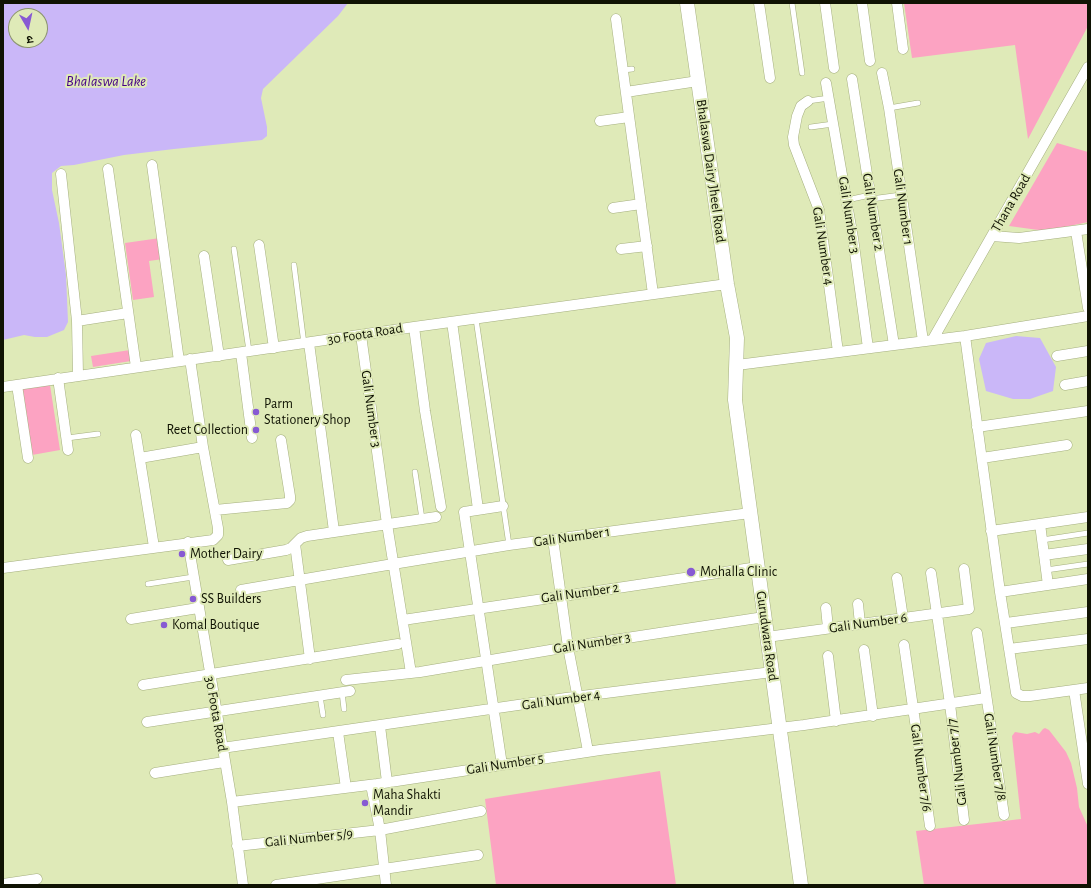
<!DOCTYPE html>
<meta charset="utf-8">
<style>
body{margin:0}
#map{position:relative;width:1091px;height:888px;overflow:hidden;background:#dfeab8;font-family:"Alegreya Sans","Noto Sans Devanagari",sans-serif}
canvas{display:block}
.frame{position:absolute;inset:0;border:4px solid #101303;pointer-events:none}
.north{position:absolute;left:8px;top:8px;width:40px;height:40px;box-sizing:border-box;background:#dfeab8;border:1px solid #8c9470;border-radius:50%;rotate:171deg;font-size:11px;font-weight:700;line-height:16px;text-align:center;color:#101303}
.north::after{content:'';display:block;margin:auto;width:14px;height:18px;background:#875ad3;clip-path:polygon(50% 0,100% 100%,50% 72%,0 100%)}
</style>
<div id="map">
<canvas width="1091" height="888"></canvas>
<div class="frame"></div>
<div class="north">उ</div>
</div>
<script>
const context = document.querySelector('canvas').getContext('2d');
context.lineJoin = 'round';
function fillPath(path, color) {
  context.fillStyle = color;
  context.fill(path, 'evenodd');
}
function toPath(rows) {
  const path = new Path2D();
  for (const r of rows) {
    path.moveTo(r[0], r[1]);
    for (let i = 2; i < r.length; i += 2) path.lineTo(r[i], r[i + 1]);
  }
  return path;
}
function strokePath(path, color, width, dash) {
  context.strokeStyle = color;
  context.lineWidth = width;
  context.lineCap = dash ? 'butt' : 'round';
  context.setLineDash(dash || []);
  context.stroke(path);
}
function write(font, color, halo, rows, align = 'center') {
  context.font = font + ' "Alegreya Sans",sans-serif';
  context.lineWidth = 4;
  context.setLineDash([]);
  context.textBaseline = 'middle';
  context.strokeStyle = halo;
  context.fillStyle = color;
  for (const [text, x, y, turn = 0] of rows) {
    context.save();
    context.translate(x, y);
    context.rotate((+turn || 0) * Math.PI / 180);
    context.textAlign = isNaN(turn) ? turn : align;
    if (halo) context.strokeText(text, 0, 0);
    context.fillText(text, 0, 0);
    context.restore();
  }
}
const green = toPath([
 [904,3,1088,3,1088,26,1028,139,1015,45,912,58],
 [1057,143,1088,152,1088,222,1046,231,1009,226],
 [160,238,163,259,149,261,154,297,133,300,125,243],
 [130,350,131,361,93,367,91,356],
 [50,385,60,450,32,455,21,389],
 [1045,728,1049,730,1066,752,1071,763,1077,788,1079,807,1088,827,1088,885,924,885,916,831,1021,819,1012,736,1015,732,1027,734,1035,732,1039,734,1043,729],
 [660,771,676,885,496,885,485,799]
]);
const water = toPath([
 [3,3,348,3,338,16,263,89,261,98,267,127,267,136,262,140,174,149,124,155,74,165,61,166,52,173,52,190,59,223,66,275,68,322,64,330,47,337,35,337,24,335,3,340],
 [16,16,40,16,40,40,16,40],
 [1016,336,1040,338,1056,367,1053,391,1030,399,1013,399,986,391,979,359,986,343]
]);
const lane = toPath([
 [792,3,802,73],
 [623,70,632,69],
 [808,101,829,98],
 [889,108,918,103],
 [811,127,833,124],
 [871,199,901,195],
 [847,200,870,195],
 [234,249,249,351],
 [294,265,304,344],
 [476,319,509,545],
 [67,438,98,434],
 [415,472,422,519],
 [1042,540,1088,533],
 [1046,570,1088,564],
 [148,584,193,577],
 [342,692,344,709],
 [320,696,323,715]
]);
const street = toPath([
 [759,3,770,78],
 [825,3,834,68],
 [862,3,870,61],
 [897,3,903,49],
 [616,19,653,294],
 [882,73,889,108,923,341],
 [852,79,894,345],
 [826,83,853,238,868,348],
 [626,92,698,81],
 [808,101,801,106,797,116,793,137,794,145,819,210,838,352],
 [600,121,629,117],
 [152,165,179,361],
 [108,169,136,367],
 [61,174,77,321,78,375],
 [613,208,641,204],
 [1076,231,1088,308],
 [992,236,1019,238,1088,229],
 [259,245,274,348],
 [621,249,647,246],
 [204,256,219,356],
 [77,321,128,313],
 [452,322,478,509],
 [414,327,425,411,441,507],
 [361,335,387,524,411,673],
 [965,336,1000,592,1016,693,1022,696,1030,696,1088,688],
 [933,339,1088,67],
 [309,343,334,531],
 [241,353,252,438],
 [1057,356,1088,351],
 [737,365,965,336,1088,316],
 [58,378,68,450],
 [17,385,28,458],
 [1065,385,1088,381],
 [3,387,414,327,727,284],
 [977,427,1088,411],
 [136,435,154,547],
 [140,458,203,447],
 [982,458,1067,445],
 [215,510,287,503,290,500,290,496,281,440],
 [1040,524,1048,585],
 [991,531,1088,517],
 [553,539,568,647,588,751],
 [188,542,232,802,243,885],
 [295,544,310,659],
 [1044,555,1088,549],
 [228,560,286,550,291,548,301,538,307,536,436,517],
 [3,568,213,540,218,535,218,528,203,447,190,359],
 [931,573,950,704,964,820],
 [897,578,903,618],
 [241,590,393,564,509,545,750,513],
 [1000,592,1088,579],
 [858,604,860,624],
 [826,608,828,628],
 [131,619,198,608],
 [403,620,758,567],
 [1006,623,1088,612],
 [977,633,1004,815],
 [767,637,969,609,964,569],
 [904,645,930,826],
 [1009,649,1088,639],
 [864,650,873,716],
 [828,656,836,721],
 [346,680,420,672,568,647,764,617],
 [143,685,398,644],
 [1074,690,1088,784],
 [147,722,350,691],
 [380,726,387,782],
 [338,732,346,788],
 [222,748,566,698,772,672],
 [502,765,464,512,503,506],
 [155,773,224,762],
 [371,785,380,830,386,885],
 [232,802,377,784,600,750,804,725,986,698],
 [237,846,380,830,481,811],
 [3,884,37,879],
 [276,885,478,855]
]);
const secondary = toPath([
 [687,3,727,284,737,338,735,400,801,885]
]);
const markers = [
 [256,412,4,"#875ad3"],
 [256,430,4,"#875ad3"],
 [182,554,4,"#875ad3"],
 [691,572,5,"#875ad3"],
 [193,599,4,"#875ad3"],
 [164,625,4,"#875ad3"],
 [365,803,4,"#875ad3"]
];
const streetNames = [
 ["Bhalaswa Dairy Jheel Road",711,171,82],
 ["Thana Road",1011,203,-60],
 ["Gali Number 1",903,207,82],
 ["Gali Number 2",873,212,81],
 ["Gali Number 3",849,215,81],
 ["Gali Number 4",823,246,81],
 ["30 Foota Road",365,334,-9],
 ["Gali Number 3",371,409,82],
 ["Gali Number 1",572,537,-8],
 ["Gali Number 2",580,593,-8],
 ["Gali Number 6",868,623,-8],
 ["Gurudwara Road",767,636,82],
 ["Gali Number 3",592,643,-9],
 ["Gali Number 4",561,700,-8],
 ["30 Foota Road",216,714,80],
 ["Gali Number 7/8",995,757,81],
 ["Gali Number 7/7",957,762,-97],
 ["Gali Number 5",505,764,-9],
 ["Gali Number 7/6",921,768,82],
 ["Gali Number 5/9",309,838,-6]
];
const poiNames = [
 ["Parm",264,404],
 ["Stationery Shop",264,420],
 ["Reet Collection",248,430,"right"],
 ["Mother Dairy",190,554],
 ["Mohalla Clinic",700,572],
 ["SS Builders",201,599],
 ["Komal Boutique",172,625],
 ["Maha Shakti",373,795],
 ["Mandir",373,811]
];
const waterNames = [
 ["Bhalaswa Lake",106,81]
];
fillPath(green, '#fca3c2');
fillPath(water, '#cab7f8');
strokePath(lane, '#a5af7f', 6);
strokePath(street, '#a5af7f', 11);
strokePath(secondary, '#a5af7f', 15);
strokePath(lane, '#fff', 5);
strokePath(street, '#fff', 10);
strokePath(secondary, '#fff', 14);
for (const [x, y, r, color] of markers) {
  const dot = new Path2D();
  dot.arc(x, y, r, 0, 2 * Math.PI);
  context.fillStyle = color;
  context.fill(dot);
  strokePath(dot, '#dfeab8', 1.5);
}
write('14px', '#101303', '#dfeab8', streetNames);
write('14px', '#101303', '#dfeab8', poiNames, 'left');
write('italic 15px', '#460086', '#dfeab8', waterNames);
</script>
